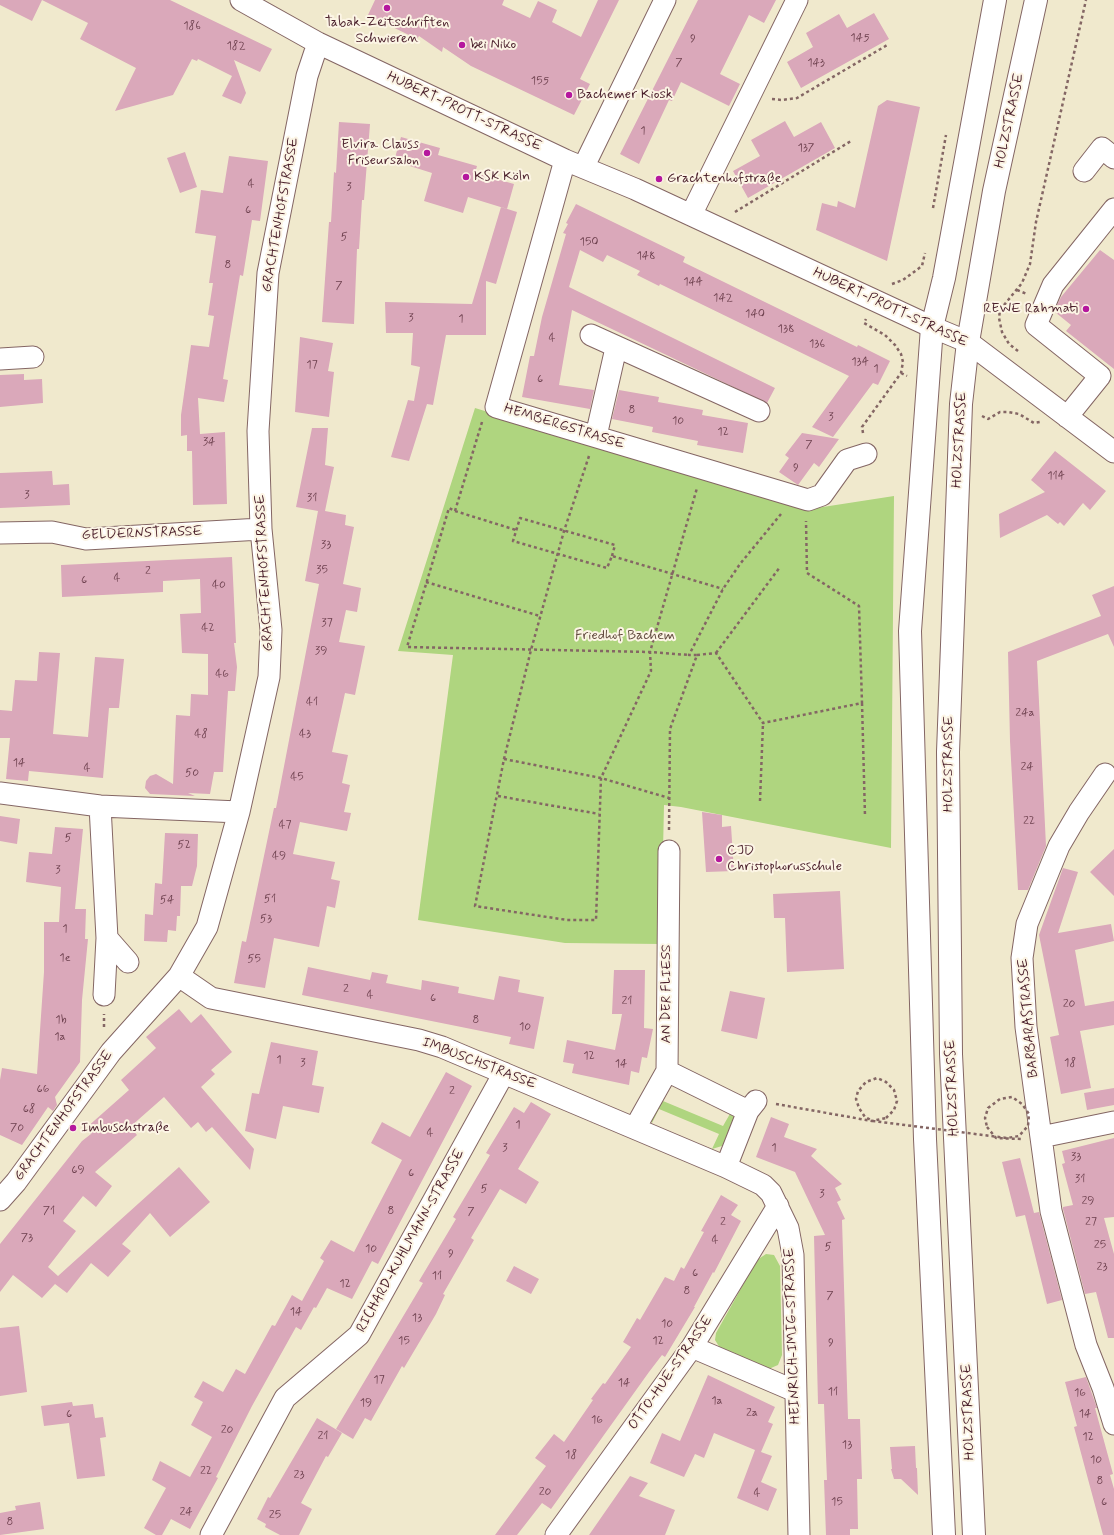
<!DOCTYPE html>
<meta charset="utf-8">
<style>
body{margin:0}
canvas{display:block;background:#f0e9cd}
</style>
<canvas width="1114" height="1535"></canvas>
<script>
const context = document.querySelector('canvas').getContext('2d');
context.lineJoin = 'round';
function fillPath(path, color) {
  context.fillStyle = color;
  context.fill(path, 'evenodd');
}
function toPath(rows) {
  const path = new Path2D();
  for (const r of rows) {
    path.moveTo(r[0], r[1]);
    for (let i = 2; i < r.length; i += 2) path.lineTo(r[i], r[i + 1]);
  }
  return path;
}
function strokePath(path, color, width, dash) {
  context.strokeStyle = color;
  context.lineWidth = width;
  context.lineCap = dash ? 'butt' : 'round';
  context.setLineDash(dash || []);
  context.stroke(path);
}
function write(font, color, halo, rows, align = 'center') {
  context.font = font + ' Mynerve,sans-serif';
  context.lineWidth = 4;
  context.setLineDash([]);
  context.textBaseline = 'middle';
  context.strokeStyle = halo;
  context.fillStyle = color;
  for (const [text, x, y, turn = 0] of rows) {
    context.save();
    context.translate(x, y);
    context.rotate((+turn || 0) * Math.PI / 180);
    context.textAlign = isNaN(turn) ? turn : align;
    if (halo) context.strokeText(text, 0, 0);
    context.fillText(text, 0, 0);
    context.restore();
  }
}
const green = toPath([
 [475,408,797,507,810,509,894,496,891,848,681,807,664,805,661,944,565,943,418,920,453,655,398,651],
 [670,1086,663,1101,723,1126,731,1112,734,1117,730,1132,722,1146,712,1149,719,1134,659,1109,652,1123,650,1115],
 [766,1254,774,1255,780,1266,782,1355,778,1365,771,1368,767,1368,720,1348,715,1340,716,1333,757,1260]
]);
const building = toPath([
 [0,0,170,0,272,49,260,72,234,60,246,93,241,104,222,96,232,76,198,59,197,61,192,59,173,95,115,111,136,68,80,39,88,23,42,0,32,21,0,5],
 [375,0,504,0,502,5,530,18,538,1,557,10,552,22,581,37,598,0,619,0,580,79,590,84,574,115,471,66,443,47,442,52,419,36,417,39,368,15],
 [698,0,776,0,764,23,749,15,720,74,740,84,729,106,681,82,672,101,669,100,639,164,620,154],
 [874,13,889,39,801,88,787,62,813,47,806,33,839,14,847,28],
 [887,100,920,107,887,261,816,230,822,203,837,207,838,201,855,208,878,106],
 [785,121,794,137,821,122,835,148,748,198,733,171,760,156,751,140],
 [339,122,370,124,364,200,362,200,359,249,357,249,354,324,322,322,329,222,331,222,334,172,336,173],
 [401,137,440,148,438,155,477,166,475,173,514,184,507,209,468,197,463,213,424,201,432,173,394,161],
 [185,152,197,187,180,193,167,158],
 [229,156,268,161,260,221,252,220,243,276,240,275,223,379,228,380,224,402,198,398,200,434,225,432,227,504,193,505,192,451,187,451,187,435,181,436,181,415,191,345,209,347,214,316,208,315,213,283,209,283,216,236,195,233,201,190,223,193],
 [576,204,685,257,683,262,857,347,858,345,890,361,878,385,873,383,833,437,812,427,849,376,660,284,659,286,637,275,640,271,607,255,603,262,580,250,569,287,775,388,767,403,572,310,559,385,594,390,590,409,522,397,530,356,534,356,542,317,566,234,563,233,568,224,566,223],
 [501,207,517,212,496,284,486,281,486,335,446,335,433,405,427,404,409,461,391,457,408,400,414,401,420,367,411,365,413,333,386,333,385,302,472,304],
 [1100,250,1114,260,1114,369,1066,331,1071,325,1055,312,1059,306,1057,305,1061,297],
 [300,337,333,343,328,371,334,372,329,417,295,412],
 [24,374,24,380,42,379,43,403,0,407,0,375],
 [619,390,659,397,658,402,703,410,702,415,748,423,743,453,697,445,698,441,652,432,653,427,612,419],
 [312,428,328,428,325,465,334,467,325,511,346,515,345,525,354,527,343,584,361,588,357,612,346,610,339,642,365,646,355,695,345,693,332,752,348,755,342,783,350,785,344,812,351,813,347,831,300,822,293,854,335,862,331,879,340,881,335,908,327,906,319,947,274,938,265,988,234,983,242,941,246,942,274,808,276,808,319,584,305,581,318,511,296,507],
 [802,433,839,439,819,467,814,463,798,485,779,472,789,458,785,455],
 [1055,451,1106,491,1090,510,1083,503,1064,526,1060,522,1058,524,1047,515,1000,538,999,514,1045,492,1031,480],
 [52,471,53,485,69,484,70,505,0,508,0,473],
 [232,557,236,643,234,643,237,667,235,691,228,691,223,772,214,772,210,794,188,793,195,796,150,794,145,788,146,781,150,776,156,774,173,784,176,715,190,716,191,694,208,695,208,654,182,653,180,614,201,613,200,579,163,581,163,592,62,597,61,565],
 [1114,586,1114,647,1108,634,1037,661,1046,846,1028,890,1018,890,1010,741,1008,652,1101,616,1092,595],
 [39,652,60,653,53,734,88,737,95,657,124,659,119,708,109,708,103,778,29,771,28,781,6,779,10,738,0,738,0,710,12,711,15,680,37,681],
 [702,812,722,815,722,827,731,826,734,871,706,872],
 [0,816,20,819,17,844,0,841],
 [55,827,83,829,75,909,86,909,85,939,88,939,82,1000,80,1062,55,1097,57,1105,53,1111,48,1107,22,1145,0,1135,0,1080,2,1068,37,1074,44,972,44,922,59,922,61,887,26,882,29,852,52,854],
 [165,833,198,834,197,866,192,886,181,886,180,916,177,916,176,931,168,930,167,942,144,941,145,914,153,915,155,883,162,884],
 [1114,849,1114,896,1090,872],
 [1063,868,1078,872,1058,933,1111,924,1114,941,1075,950,1085,1006,1114,1001,1114,1025,1080,1031,1091,1088,1061,1094,1050,1037,1059,1035,1039,935],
 [840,891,844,969,787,972,785,918,774,918,773,894],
 [308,967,370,980,372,972,388,975,386,983,421,990,422,980,459,987,458,993,494,1000,499,976,520,980,518,992,544,997,534,1049,509,1044,511,1037,302,995],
 [614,970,645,970,644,1028,653,1029,647,1058,642,1057,639,1073,631,1071,629,1085,572,1073,574,1064,563,1062,567,1040,615,1050,622,1014,612,1014],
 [730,991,765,998,757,1039,721,1031],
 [179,1009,191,1023,201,1014,232,1052,211,1070,215,1074,201,1087,254,1149,250,1170,212,1127,206,1132,198,1122,191,1128,164,1097,130,1127,137,1135,95,1172,112,1186,96,1207,83,1196,63,1221,76,1231,48,1267,58,1276,179,1167,210,1202,170,1237,150,1213,122,1244,131,1251,108,1277,91,1263,67,1293,55,1284,42,1298,13,1275,0,1292,0,1244,82,1141,91,1134,86,1128,129,1090,121,1080,156,1048,146,1037],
 [271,1042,318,1051,312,1085,324,1087,319,1113,283,1106,276,1139,245,1131,252,1093,259,1094],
 [446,1072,472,1086,378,1264,372,1261,352,1299,327,1288,316,1308,312,1306,314,1307,301,1330,296,1327,252,1406,216,1477,218,1478,190,1529,171,1519,162,1535,156,1535,144,1528,166,1488,152,1480,160,1461,190,1477,212,1437,191,1425,203,1402,194,1397,203,1381,223,1392,236,1369,245,1374,272,1325,275,1326,292,1295,302,1301,324,1261,320,1258,331,1240,354,1252,402,1160,371,1143,382,1122,410,1137],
 [1114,1088,1114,1105,1087,1110,1084,1093],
 [531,1102,551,1114,518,1169,539,1182,526,1204,500,1189,471,1238,474,1240,443,1294,445,1295,436,1314,404,1368,402,1366,371,1421,365,1418,353,1439,336,1429,423,1283,419,1281,456,1219,453,1217,490,1155,486,1153,514,1107,524,1113],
 [771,1117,789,1124,784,1137,817,1149,811,1156,842,1184,835,1188,841,1200,837,1202,845,1219,842,1220,848,1419,860,1419,862,1479,857,1479,858,1529,850,1529,850,1535,826,1535,824,1480,827,1480,824,1404,818,1404,814,1236,825,1235,795,1172,756,1157],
 [1114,1138,1114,1217,1104,1218,1114,1254,1114,1338,1108,1338,1096,1292,1085,1294,1063,1209,1063,1207,1073,1205,1062,1164,1065,1163,1062,1151],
 [1020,1158,1034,1213,1039,1212,1062,1300,1047,1304,1025,1215,1016,1217,1002,1162],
 [721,1195,738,1205,731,1215,741,1221,714,1273,713,1272,694,1307,695,1307,665,1357,662,1355,649,1372,551,1509,542,1503,517,1535,495,1535,546,1466,535,1458,554,1434,564,1442,593,1400,591,1399,603,1383,605,1384,631,1347,623,1342,637,1318,640,1320,665,1277,674,1281,681,1267,684,1269,704,1232,701,1231],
 [514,1266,539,1279,531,1294,506,1281],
 [19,1326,27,1392,0,1396,0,1328],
 [708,1375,775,1407,768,1422,773,1424,761,1452,772,1456,761,1482,777,1489,768,1511,737,1498,755,1450,714,1433,704,1458,695,1454,684,1477,650,1463,662,1433,680,1441],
 [1086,1377,1097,1408,1095,1408,1113,1474,1110,1475,1114,1489,1114,1535,1103,1535,1074,1427,1077,1426,1065,1382],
 [72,1402,73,1406,93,1404,95,1418,103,1417,106,1437,100,1438,105,1476,77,1479,69,1423,44,1426,41,1406],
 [317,1418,342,1433,328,1457,326,1456,301,1503,312,1509,299,1535,280,1535,265,1527,266,1524,257,1519,268,1497,270,1498],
 [915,1446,916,1468,917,1468,918,1495,901,1479,894,1479,891,1469,892,1469,890,1447],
 [630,1476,648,1483,639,1496,675,1510,665,1535,589,1535],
 [40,1502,44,1529,0,1535,0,1513,16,1510,15,1506]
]);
const path = toPath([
 [772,99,782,100,797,98,889,44],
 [933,208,946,135],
 [735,212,851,141],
 [892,284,903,280,922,266,925,253],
 [1017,290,1027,294],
 [1018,351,1009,344,1002,332,999,318,1000,310,1022,283,1030,264,1036,222,1086,0],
 [901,373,907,376],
 [982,416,988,419,1000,412,1008,412,1019,414,1034,423,1040,422],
 [482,422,455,511,449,508,407,647,650,652,689,655],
 [863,433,862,427,901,373,903,362,901,354,895,345,885,335,864,323,866,319],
 [589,456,564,531,531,650,504,759,475,906,567,920,596,920,601,778,651,671,650,652,697,488],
 [455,511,516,530],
 [612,556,615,545,520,518,513,541,607,568,612,556,723,589],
 [426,582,540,616],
 [716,653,780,567],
 [697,655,716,653,763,723,862,703,859,606,807,573,806,521],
 [862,703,865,816],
 [504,759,601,778,669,798],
 [498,796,599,814],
 [760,801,763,723],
 [669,830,670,729,697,655,689,655,723,589,740,564,781,514],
 [104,1027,104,1014],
 [776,1104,872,1121,886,1118],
 [987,1127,996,1138,1021,1139]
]);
const minor = toPath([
 [241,0,318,43,565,160,635,189,932,327,968,342,1114,452],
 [565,160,496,407,808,500,822,495,847,460,866,454],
 [584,166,665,0],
 [1084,171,1102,148,1114,158],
 [691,215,797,0],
 [591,335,759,411],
 [0,359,33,357],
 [1067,417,1100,376,1036,325,1053,285,1114,209],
 [596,436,616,348],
 [0,533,52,532,86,539,261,529],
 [1105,774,1079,812,1059,846,1027,924,1022,958,1026,1027,1051,1211,1086,1345,1103,1388,1114,1424],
 [0,793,100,806,239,812],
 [100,806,107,938,104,995],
 [107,938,128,962],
 [179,976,211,998,419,1040,442,1047,726,1167,763,1185,771,1193,788,1228,793,1255,799,1535],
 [667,1071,748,1111],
 [635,1128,667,1071,669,851],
 [1041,1137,1114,1122],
 [726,1167,748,1111,756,1101],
 [0,1200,16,1182,111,1052,179,976,207,927,239,812,269,677,271,630,261,529,258,431,268,273,307,76,318,43],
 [692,1347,795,1391],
 [211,1535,285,1398,359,1335,504,1073],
 [556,1535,692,1347,778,1206]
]);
const major = toPath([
 [944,1535,925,1139,910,631,932,327,944,278,995,0],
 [974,1535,951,1054,948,752,961,404,968,342,994,191,1036,0]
]);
const pathBridge = toPath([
 [886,1118,894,1110,897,1101,894,1090,886,1082,877,1078,866,1082,858,1091,856,1099,859,1108,865,1117,873,1121,1007,1138,1019,1136,1028,1126,1029,1114,1022,1104,1012,1097,1000,1099,988,1108,985,1118,987,1127]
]);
const markers = [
 [387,8,4,"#b5179e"],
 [462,45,4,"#b5179e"],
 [569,95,4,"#b5179e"],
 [427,153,4,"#b5179e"],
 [466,177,4,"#b5179e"],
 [659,179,4,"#b5179e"],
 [1086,309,4,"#b5179e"],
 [719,859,4,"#b5179e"],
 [73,1128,4,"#b5179e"]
];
const numberNames = [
 ["186",192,26],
 ["145",860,38],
 ["9",693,39],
 ["182",236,46],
 ["7",679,63],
 ["143",816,63],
 ["155",540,81],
 ["1",643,131],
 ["137",806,148],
 ["4",251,184],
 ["3",349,187],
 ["6",248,210],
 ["5",344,237],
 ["150",589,242],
 ["148",646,256],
 ["8",228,265],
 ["144",693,282],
 ["7",339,286],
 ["142",723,298],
 ["140",755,314],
 ["3",411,318],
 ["1",461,319],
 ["138",786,329],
 ["4",552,338],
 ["136",817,344],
 ["134",860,362],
 ["17",312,365],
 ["1",876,369],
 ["6",540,379],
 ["8",632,410],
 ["3",831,417],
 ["10",678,421],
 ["12",723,432],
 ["34",209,442],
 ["7",809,445],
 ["9",796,468],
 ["114",1056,476],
 ["3",27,495],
 ["31",312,498],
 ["33",326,545],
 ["35",322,570],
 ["2",148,571],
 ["4",117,578],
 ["6",84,580],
 ["40",219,585],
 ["37",327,623],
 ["42",208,628],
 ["39",321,651],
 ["46",222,674],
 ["41",312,702],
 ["24a",1025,713],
 ["48",201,734],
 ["43",305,734],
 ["14",19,763],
 ["24",1027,767],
 ["4",87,768],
 ["50",192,773],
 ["45",297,777],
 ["22",1029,821],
 ["47",285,825],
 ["5",68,838],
 ["52",184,845],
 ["49",279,856],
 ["3",58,870],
 ["51",270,899],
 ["54",167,900],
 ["53",266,919],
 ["1",65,929],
 ["1e",65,958],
 ["55",254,959],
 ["2",346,989],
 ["4",370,995],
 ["6",433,998],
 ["21",627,1001],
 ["20",1069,1004],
 ["1b",61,1020],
 ["8",476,1020],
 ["10",525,1027],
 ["1a",60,1037],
 ["12",589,1056],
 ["1",279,1060],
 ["3",303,1063],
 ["18",1070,1063],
 ["14",621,1064],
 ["66",43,1089],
 ["2",452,1091],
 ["68",29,1109],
 ["1",518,1125],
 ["70",17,1128],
 ["4",430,1133],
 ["3",505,1148],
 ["1",774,1148],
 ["33",1076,1157],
 ["69",78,1170],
 ["6",411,1173],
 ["31",1080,1179],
 ["5",484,1189],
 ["3",822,1194],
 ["29",1088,1201],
 ["71",49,1211],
 ["8",391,1211],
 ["7",471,1212],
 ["2",723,1222],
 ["27",1091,1222],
 ["73",27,1238],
 ["4",715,1240],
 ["25",1100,1245],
 ["5",828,1247],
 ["10",371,1249],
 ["9",451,1254],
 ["23",1102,1267],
 ["6",695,1273],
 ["11",437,1276],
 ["12",345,1284],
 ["8",687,1291],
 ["7",830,1296],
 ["14",296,1312],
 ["13",417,1318],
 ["10",667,1324],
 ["15",404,1341],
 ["12",658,1341],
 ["9",831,1343],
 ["17",379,1380],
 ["14",624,1383],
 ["11",833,1392],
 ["16",1080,1393],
 ["1a",717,1401],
 ["19",366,1403],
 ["2a",752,1413],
 ["6",69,1414],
 ["14",1085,1414],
 ["16",597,1420],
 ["20",227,1430],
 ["21",323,1436],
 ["12",1088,1437],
 ["13",847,1445],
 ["18",571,1455],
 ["10",1096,1460],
 ["22",206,1471],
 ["23",299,1475],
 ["8",1100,1481],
 ["20",545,1492],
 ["4",757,1493],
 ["15",837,1502],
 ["6",1104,1502],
 ["24",186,1512],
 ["25",275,1515],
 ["8",10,1522]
];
const poiNames = [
 ["Tabak-Zeitschriften",387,23,"center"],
 ["Schwieren",387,39,"center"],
 ["bei Niko",470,45],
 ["Bachemer Kiosk",577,95],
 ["Elvira Clauss",419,145,"right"],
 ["Friseursalon",419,161,"right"],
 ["KSK Köln",474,177],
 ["Grachtenhofstraße",667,179],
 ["REWE Rahmati",1078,309,"right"],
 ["CJD",727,851],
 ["Christophorusschule",727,867],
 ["Imbuschstraße",81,1128]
];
const streetNames = [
 ["HUBERT-PROTT-STRASSE",464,112,25],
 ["HOLZSTRASSE",1010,121,-78],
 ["GRACHTENHOFSTRASSE",281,215,-80],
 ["HUBERT-PROTT-STRASSE",890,308,25],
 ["HEMBERGSTRASSE",564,427,17],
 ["HOLZSTRASSE",960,440,-87],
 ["GELDERNSTRASSE",142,534,-2],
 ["GRACHTENHOFSTRASSE",265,573,-93],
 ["HOLZSTRASSE",949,764,-90],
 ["AN DER FLIESS",667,994,-90],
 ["BARBARASTRASSE",1029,1018,-95],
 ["IMBUSCHSTRASSE",479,1064,21],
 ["HOLZSTRASSE",953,1088,-92],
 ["GRACHTENHOFSTRASSE",64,1116,-54],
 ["RICHARD-KUHLMANN-STRASSE",411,1241,-61],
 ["HEINRICH-IMIG-STRASSE",793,1336,-92],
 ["OTTO-HUE-STRASSE",671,1373,-55],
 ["HOLZSTRASSE",969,1412,-92]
];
const parkNames = [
 ["Friedhof Bachem",625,636]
];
fillPath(green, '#afd57f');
fillPath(building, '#daa8ba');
strokePath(minor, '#846664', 23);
strokePath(major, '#846664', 24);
strokePath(path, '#846664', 2.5, [3, 3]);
strokePath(minor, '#fff', 21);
strokePath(major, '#fff', 22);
strokePath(pathBridge, '#846664', 2.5, [3, 3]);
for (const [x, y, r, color] of markers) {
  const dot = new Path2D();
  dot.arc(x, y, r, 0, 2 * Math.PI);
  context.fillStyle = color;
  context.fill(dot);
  strokePath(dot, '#fcf5e5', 1.5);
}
write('12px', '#6e414f', null, numberNames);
write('14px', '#4a1f2b', '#fcf5e5', poiNames, 'left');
write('14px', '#4a1f2b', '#fcf5e5', streetNames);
write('14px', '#634c40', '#fcf5e5', parkNames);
</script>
